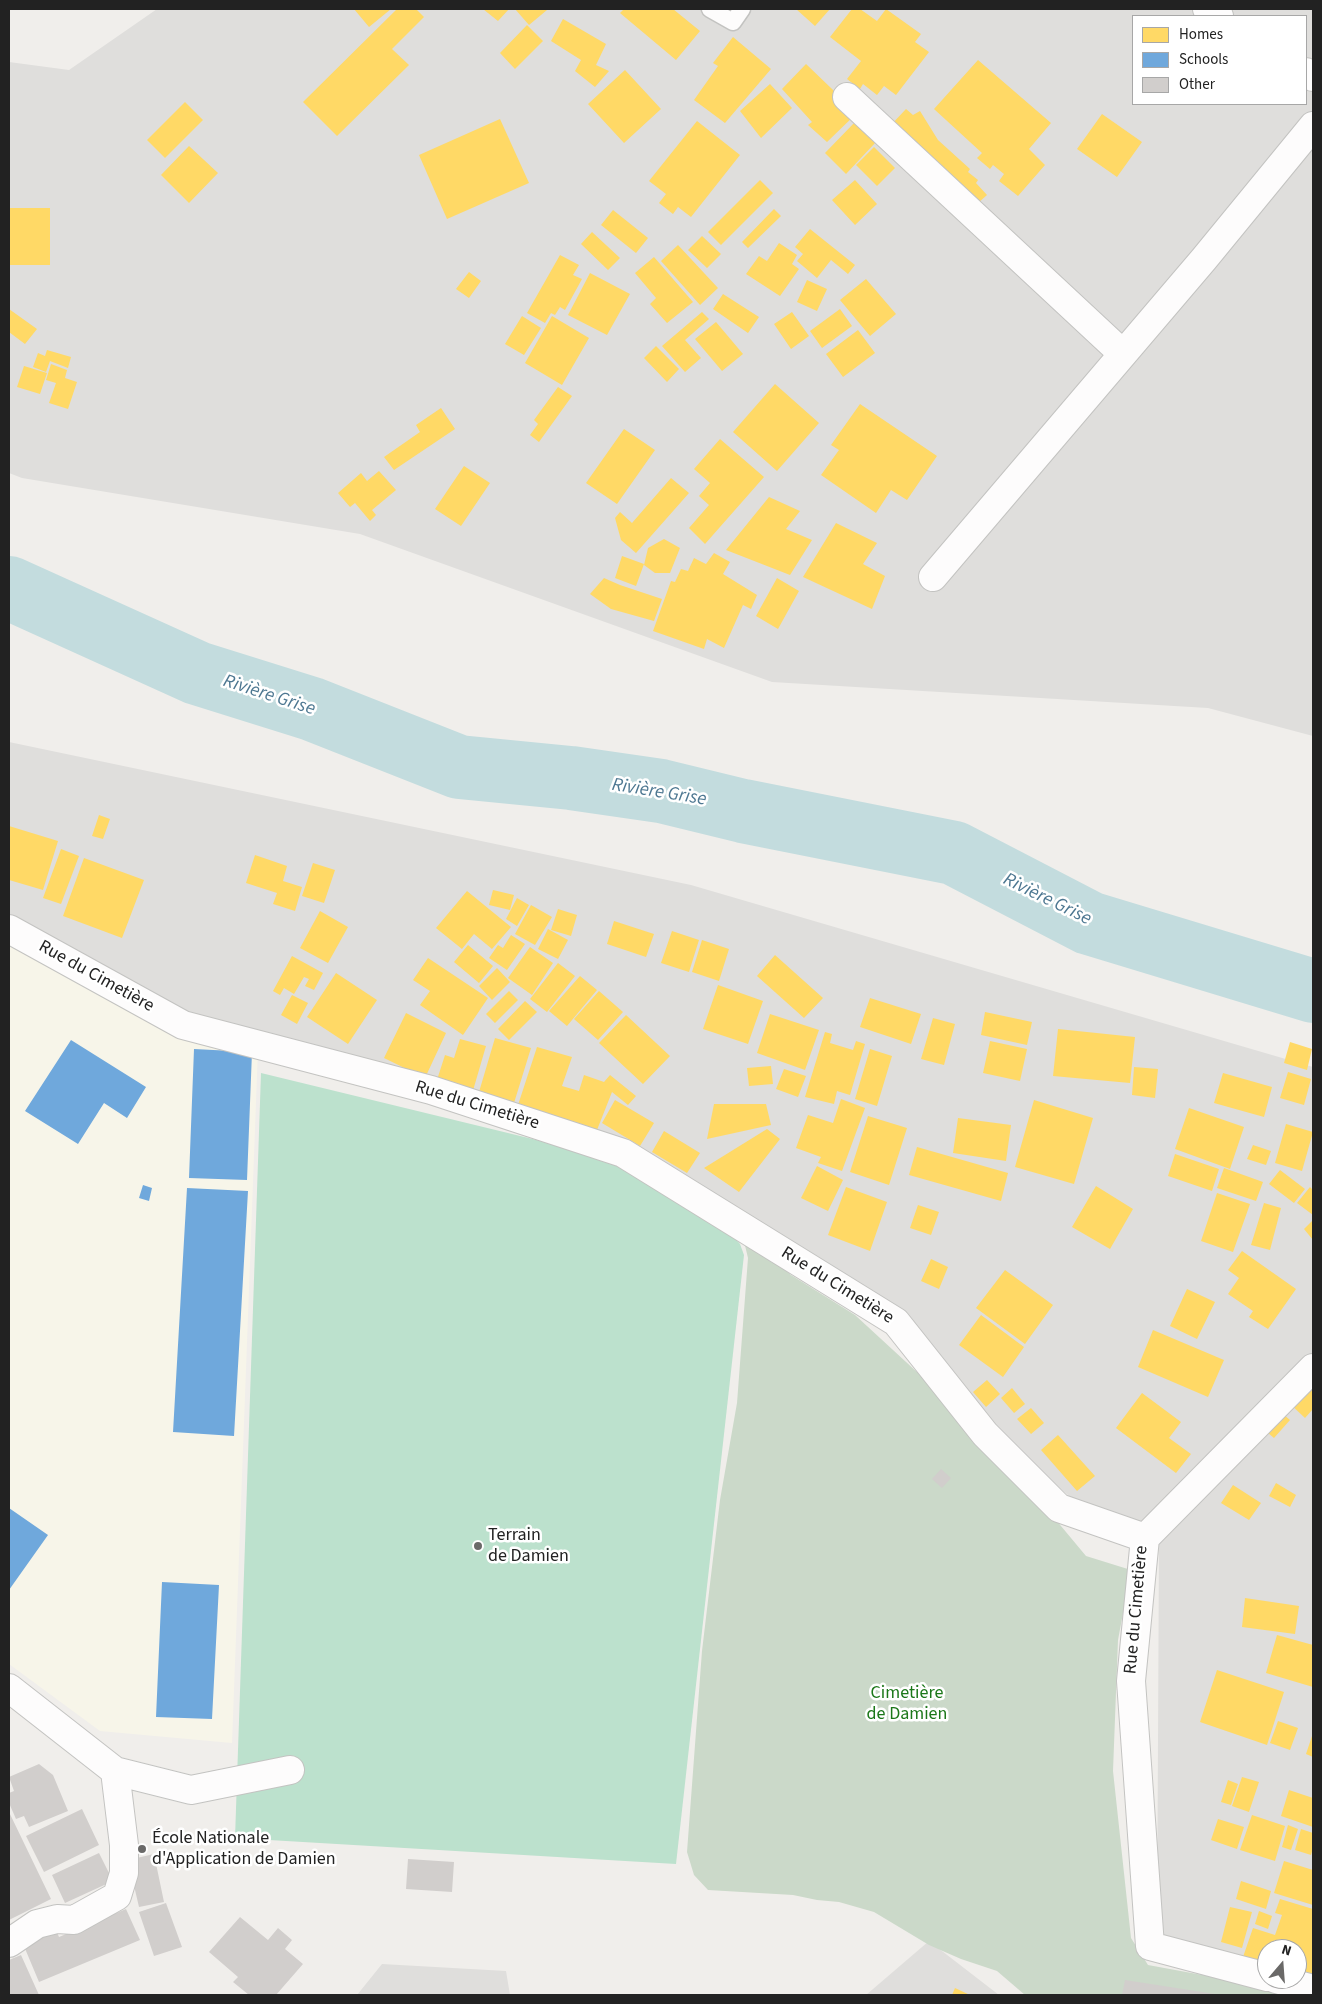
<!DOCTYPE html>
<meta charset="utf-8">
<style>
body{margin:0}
#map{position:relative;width:1322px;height:2004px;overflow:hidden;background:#f0eeeb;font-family:"Source Sans 3",sans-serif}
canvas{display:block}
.frame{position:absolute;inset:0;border:10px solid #222;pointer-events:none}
.legend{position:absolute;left:1132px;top:15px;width:175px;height:90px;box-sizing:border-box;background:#fff;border:1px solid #a7a7a7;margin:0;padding:6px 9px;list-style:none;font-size:15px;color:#222}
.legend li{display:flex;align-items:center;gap:10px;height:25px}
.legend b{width:25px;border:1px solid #a7a7a7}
.north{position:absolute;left:1257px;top:1939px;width:50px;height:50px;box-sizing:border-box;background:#fff;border:1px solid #a7a7a7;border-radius:50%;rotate:18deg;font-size:14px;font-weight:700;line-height:20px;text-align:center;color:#222}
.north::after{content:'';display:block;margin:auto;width:18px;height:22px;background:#6a6968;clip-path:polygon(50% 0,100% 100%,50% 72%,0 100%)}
</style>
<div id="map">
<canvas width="1322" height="2004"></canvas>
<div class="frame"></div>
<ul class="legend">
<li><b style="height:14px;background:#ffd966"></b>Homes</li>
<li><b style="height:14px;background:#6fa8dc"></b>Schools</li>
<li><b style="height:14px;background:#d1cecc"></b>Other</li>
</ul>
<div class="north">N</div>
</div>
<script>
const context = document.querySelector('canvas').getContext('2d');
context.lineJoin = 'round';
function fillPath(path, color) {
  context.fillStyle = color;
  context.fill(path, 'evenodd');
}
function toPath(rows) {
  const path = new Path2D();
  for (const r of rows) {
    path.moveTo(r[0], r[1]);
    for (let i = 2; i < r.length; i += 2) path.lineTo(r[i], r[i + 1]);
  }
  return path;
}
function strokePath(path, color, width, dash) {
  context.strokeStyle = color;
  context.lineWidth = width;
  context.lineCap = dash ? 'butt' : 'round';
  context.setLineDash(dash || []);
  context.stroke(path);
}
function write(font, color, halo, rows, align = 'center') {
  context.font = font + ' "Source Sans 3",sans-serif';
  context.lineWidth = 5;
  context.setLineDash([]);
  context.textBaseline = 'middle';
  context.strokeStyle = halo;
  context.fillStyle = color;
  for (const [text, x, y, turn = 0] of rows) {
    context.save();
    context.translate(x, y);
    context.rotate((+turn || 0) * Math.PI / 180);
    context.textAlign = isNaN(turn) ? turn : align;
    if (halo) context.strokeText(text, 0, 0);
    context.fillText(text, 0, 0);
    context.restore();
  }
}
const residential = toPath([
 [157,9,1313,9,1313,736,1208,708,772,682,360,534,22,478,9,473,9,62,69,70],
 [1133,16,1306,16,1306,104,1133,104],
 [9,742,691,885,1313,1067,1313,1983,1297,1949,1267,1949,1267,1970,1157,1939,1159,1541,1069,1496,1010,1444,906,1319,664,1174,157,1020,9,950],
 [929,1941,999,1995,866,1995],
 [382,1964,506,1971,510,1995,357,1995]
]);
const education = toPath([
 [9,942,258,1048,232,1743,100,1731,9,1664]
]);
const cemetery = toPath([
 [742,1233,791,1275,855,1315,918,1373,965,1425,1041,1502,1086,1556,1131,1570,1118,1640,1113,1771,1131,1938,1148,1965,1311,1995,1025,1995,997,1971,961,1959,929,1945,874,1912,839,1902,817,1900,793,1895,708,1890,694,1875,687,1852,702,1651,720,1500,737,1403,748,1258]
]);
const pitch = toPath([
 [261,1073,615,1159,727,1229,740,1244,744,1255,676,1864,235,1838]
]);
const homes = toPath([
 [354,9,391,9,369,27],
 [397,9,416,9,424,17,392,49,409,65,337,136,303,102],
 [483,9,509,9,498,21],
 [515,9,546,9,547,10,529,25],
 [624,9,673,9,700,31,676,60,620,13],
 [796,9,830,9,815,26],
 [852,9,860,9,877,21,886,9,921,34,915,42,929,52,896,95,884,86,877,95,863,84,860,89,847,79,861,61,830,37],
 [563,19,606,44,596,65,609,71,595,87,575,71,581,60,551,41],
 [527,25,543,41,515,69,500,53],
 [733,37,771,69,725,123,694,100,718,66,713,63],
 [978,60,1051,123,1029,149,1045,165,1018,196,999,181,1004,174,993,165,990,169,977,158,982,153,934,109],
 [806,64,857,113,827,142,808,125,812,122,782,89],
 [625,70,661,109,624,143,588,104],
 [770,84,792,108,761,138,740,111],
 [185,102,203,120,165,158,147,140],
 [906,109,913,115,920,111,938,140,970,169,968,172,978,180,976,183,987,195,978,203,890,126],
 [1102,114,1142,142,1117,177,1077,149],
 [500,119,529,183,447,219,419,155],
 [697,121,740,155,691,217,678,207,673,214,659,203,666,194,649,181],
 [855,122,875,143,846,174,825,153],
 [189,146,218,173,189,203,161,175],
 [874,147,895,168,877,186,856,165],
 [760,180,773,193,721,245,708,232],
 [855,180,877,204,855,225,832,200],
 [9,208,50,208,50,265,9,265],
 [774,209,781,216,748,248,742,242],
 [613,210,648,238,636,253,601,225],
 [810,229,855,265,848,274,831,260,817,278,797,261,803,254,795,247],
 [592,232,620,258,608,270,581,244],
 [702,236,721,254,707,268,688,250],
 [779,243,797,255,792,264,799,269,780,296,746,274,759,256,767,261],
 [678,245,718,288,700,305,661,261],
 [560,255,579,265,573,275,582,279,565,310,560,307,555,315,551,313,545,323,527,313],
 [654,257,693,302,667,323,650,304,656,298,635,273],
 [469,272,481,281,469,298,456,289],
 [590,273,630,294,607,335,568,315],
 [866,279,896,314,870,336,840,300],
 [807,280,827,289,817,311,797,302],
 [723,294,759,317,748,333,713,309],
 [9,309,37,329,25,344,9,332],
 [840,309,852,326,822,348,810,331],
 [702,312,709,319,685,340,701,358,685,372,662,346],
 [792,312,809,336,791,349,774,324],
 [522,316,541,328,524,355,505,344],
 [552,316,589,338,562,385,525,363],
 [716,322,743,354,722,371,695,339],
 [858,330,875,353,843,377,826,354],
 [656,346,679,369,667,382,644,358],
 [47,350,71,357,68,368,50,361,46,372,33,367,38,353,45,356],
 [51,364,67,370,65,378,77,382,68,409,49,403,56,383,46,380],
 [24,366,47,373,40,394,17,387],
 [775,384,819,423,777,471,733,432],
 [558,387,572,396,539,442,530,435,538,424,534,420],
 [860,404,937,456,907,500,891,490,876,513,821,475,839,450,831,445],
 [441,408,455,429,394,470,384,457,420,432,416,425],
 [624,429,655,450,617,504,586,483],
 [720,439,764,477,705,544,689,528,709,505,699,496,710,483,694,469],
 [464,466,490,483,461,526,435,509],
 [379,471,396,490,372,510,376,515,370,521,355,503,350,507,338,493,361,473,367,481],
 [671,478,689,493,636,553,621,540,615,518,620,512,632,523],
 [769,497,800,511,786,529,812,540,790,575,726,550],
 [836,523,877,543,863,564,885,576,872,609,803,577],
 [664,539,680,548,670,573,655,573,644,565,648,548],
 [714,553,730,562,723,574,757,595,751,609,743,605,724,648,707,639,704,649,653,631,671,581,675,582,681,569,688,571,694,558,706,564],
 [622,556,644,564,636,586,615,578],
 [604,578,620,585,662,599,654,621,611,609,590,594],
 [777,578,799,591,778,629,756,616],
 [99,815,110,819,103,839,92,836],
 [9,826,58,841,43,890,9,880],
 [61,849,79,856,61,904,43,898],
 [255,855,287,866,283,881,302,887,295,911,273,904,277,893,246,883],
 [84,858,144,880,122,938,63,916],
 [313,863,335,870,324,903,302,896],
 [493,890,514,895,510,910,489,905],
 [467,891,511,927,492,949,474,934,462,949,436,928],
 [517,898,529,905,517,926,506,919],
 [531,905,552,917,535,945,515,934],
 [558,909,577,915,571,936,551,930],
 [320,911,348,927,328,963,300,948],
 [614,921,654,934,646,957,607,944],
 [548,929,568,940,558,959,538,949],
 [672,931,699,940,689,972,661,963],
 [511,935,525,944,507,970,489,958,498,945,503,948],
 [702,940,729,949,719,981,692,972],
 [468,945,493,966,479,983,454,962],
 [530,947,553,963,532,995,508,978],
 [775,955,823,998,804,1018,757,976],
 [292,956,323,973,314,990,305,986,309,979,304,977,294,994,284,988,280,995,273,991],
 [428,958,488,998,463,1035,420,1005,430,991,413,980],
 [558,963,575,976,547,1012,530,999],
 [497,968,510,982,492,1000,479,986],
 [336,973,377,1000,348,1044,307,1017],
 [580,976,597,990,567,1026,549,1011],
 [718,985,763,1001,748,1044,703,1029],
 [509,991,518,1000,495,1023,486,1014],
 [599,991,623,1012,598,1040,574,1019],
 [292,995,308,1003,297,1024,281,1015],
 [870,998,921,1014,911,1044,860,1027],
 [525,1001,537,1012,509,1040,498,1029],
 [985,1012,1032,1022,1027,1045,981,1035],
 [406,1013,446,1033,425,1078,384,1058],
 [770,1014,819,1030,805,1070,757,1053],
 [626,1015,670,1056,643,1084,599,1043],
 [933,1018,955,1024,944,1065,921,1059],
 [1058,1029,1135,1037,1130,1083,1053,1076],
 [825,1032,832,1034,830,1043,853,1050,856,1041,865,1044,850,1095,837,1091,834,1104,805,1097],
 [495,1038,531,1048,514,1103,479,1092],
 [460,1039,486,1046,472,1094,436,1083,445,1055,454,1058],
 [990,1041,1027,1049,1020,1081,983,1073],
 [1290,1042,1312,1049,1307,1070,1284,1063],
 [537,1047,572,1057,562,1086,579,1091,584,1075,604,1082,610,1075,636,1096,628,1105,612,1092,597,1130,518,1105],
 [870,1049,892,1056,877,1106,855,1099],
 [771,1066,773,1084,749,1086,747,1068],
 [1134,1067,1158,1069,1155,1098,1132,1095],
 [784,1069,806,1076,798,1097,776,1089],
 [1288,1072,1311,1079,1304,1105,1280,1098],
 [1223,1073,1272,1087,1264,1117,1214,1103],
 [841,1099,865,1108,842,1171,818,1163,821,1157,796,1148,808,1115,833,1123],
 [615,1100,654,1123,640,1146,602,1123],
 [1034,1100,1093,1118,1074,1184,1015,1167],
 [714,1104,766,1104,771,1125,707,1139],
 [1189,1108,1244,1127,1230,1169,1175,1149],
 [868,1116,907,1128,889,1185,850,1172],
 [958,1118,1011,1125,1006,1161,953,1153],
 [1286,1124,1313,1132,1302,1171,1275,1163],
 [767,1129,780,1139,739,1192,704,1168],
 [664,1131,700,1153,687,1173,652,1152],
 [1253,1145,1271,1151,1266,1165,1247,1159],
 [917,1147,1008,1173,1001,1201,909,1175],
 [1175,1154,1219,1169,1212,1191,1168,1176],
 [817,1166,843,1180,828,1211,801,1198],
 [1224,1168,1263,1182,1256,1201,1217,1188],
 [1280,1170,1305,1189,1294,1203,1269,1184],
 [1096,1186,1133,1209,1110,1249,1072,1227],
 [846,1187,887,1202,870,1251,828,1235],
 [1310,1187,1313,1190,1313,1215,1297,1203],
 [1217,1193,1250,1204,1233,1252,1201,1241],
 [1264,1203,1281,1208,1270,1250,1251,1245],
 [918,1205,939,1212,931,1235,910,1228],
 [1313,1220,1313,1240,1304,1229],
 [1242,1251,1296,1289,1268,1329,1249,1317,1253,1311,1228,1294,1239,1278,1228,1270],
 [931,1259,948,1267,939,1289,921,1281],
 [1005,1270,1053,1305,1025,1344,976,1308],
 [1187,1289,1215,1302,1197,1339,1170,1326],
 [981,1315,1024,1347,1003,1377,959,1345],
 [1153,1330,1224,1360,1208,1397,1138,1367],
 [1313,1375,1313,1409,1305,1418,1288,1402],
 [987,1380,1000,1394,986,1407,973,1392],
 [1012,1388,1025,1404,1014,1413,1001,1398],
 [1142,1393,1181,1422,1169,1438,1191,1454,1176,1473,1116,1428],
 [1031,1408,1044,1423,1031,1434,1017,1419],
 [1277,1409,1290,1420,1274,1438,1261,1427],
 [1058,1435,1095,1476,1077,1491,1041,1450],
 [1276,1483,1296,1495,1290,1507,1269,1496],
 [1233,1485,1261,1503,1249,1520,1221,1503],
 [1245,1598,1299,1606,1295,1634,1242,1627],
 [1277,1635,1313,1645,1313,1687,1266,1673],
 [1217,1670,1284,1692,1267,1745,1200,1722],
 [1278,1721,1298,1728,1290,1750,1270,1743],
 [1313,1733,1313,1757,1306,1754],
 [1242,1777,1259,1782,1249,1812,1232,1806],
 [1228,1780,1238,1784,1231,1805,1221,1802],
 [1289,1790,1313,1798,1313,1827,1281,1816],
 [1252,1815,1285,1826,1275,1861,1240,1850],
 [1218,1819,1244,1827,1237,1849,1211,1840],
 [1288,1825,1298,1829,1291,1850,1282,1847],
 [1301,1829,1313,1833,1313,1848,1311,1855,1295,1850],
 [1284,1861,1313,1870,1313,1905,1274,1893],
 [1241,1881,1271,1891,1266,1909,1236,1899],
 [1280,1899,1313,1909,1313,1979,1297,1974,1297,1949,1267,1949,1267,1965,1243,1957,1253,1928,1275,1935,1282,1915,1275,1913],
 [1230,1907,1252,1912,1242,1948,1221,1942],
 [1259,1911,1272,1916,1268,1929,1255,1924],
 [955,1988,970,1995,952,1995]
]);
const schools = toPath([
 [71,1040,146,1087,127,1118,104,1103,78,1144,25,1111],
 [194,1049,252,1052,247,1180,189,1178],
 [143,1185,152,1188,149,1201,139,1198],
 [187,1188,248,1191,234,1436,173,1432],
 [9,1508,48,1535,9,1590],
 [162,1582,219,1585,212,1719,156,1717]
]);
const river = toPath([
 [9,588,197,673,312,709,459,767,571,778,661,791,743,811,954,853,1089,923,1313,991]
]);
const building = toPath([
 [941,1469,951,1478,942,1488,932,1479],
 [39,1764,53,1775,68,1811,29,1827,24,1816,16,1819,9,1803,9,1793,14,1791,9,1777],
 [82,1809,99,1845,44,1872,26,1836],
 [9,1812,51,1899,9,1920],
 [99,1853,113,1881,65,1903,52,1875],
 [154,1854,164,1902,139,1907,128,1860],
 [408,1859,454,1862,452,1892,406,1889],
 [166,1903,182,1947,154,1956,139,1912],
 [126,1909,140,1940,39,1982,21,1939,54,1925,59,1937],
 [240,1917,268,1940,278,1928,292,1940,285,1949,303,1964,276,1995,249,1995,233,1982,238,1977,209,1952],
 [21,1955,39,1995,9,1995,9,1960],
 [1125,1980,1215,1994,1215,1995,1122,1995]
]);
const service = toPath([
 [710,9,733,22,742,9]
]);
const minor = toPath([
 [1207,9,1219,16],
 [1306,72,1313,77],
 [847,97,1123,354],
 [933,577,1204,259,1313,126],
 [9,929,183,1025,431,1090,623,1153,896,1322,985,1434,1059,1508,1145,1538,1131,1681,1150,1946,1267,1977],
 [1145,1538,1313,1368],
 [9,1688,115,1771,191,1790,290,1770],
 [9,1943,37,1924,57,1919,74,1920,117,1896,124,1873,124,1845,115,1771],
 [1276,1979,1313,1989]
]);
const markers = [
 [478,1546,5,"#6a6968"],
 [142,1849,5,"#6a6968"]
];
const streetNames = [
 ["Rue du Cimetière",96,977,29],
 ["Rue du Cimetière",477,1106,17],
 ["Rue du Cimetière",837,1286,32],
 ["Rue du Cimetière",1137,1610,-85]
];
const poiNames = [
 ["Terrain",488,1536],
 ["de Damien",488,1557],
 ["École Nationale",152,1839],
 ["d'Application de Damien",152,1860]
];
const parkNames = [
 ["Cimetière",907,1694],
 ["de Damien",907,1715]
];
const waterNames = [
 ["Rivière Grise",269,696,18],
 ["Rivière Grise",659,793,9],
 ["Rivière Grise",1047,900,26]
];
fillPath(residential, '#dfdedc');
fillPath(education, '#f7f5e9');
fillPath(cemetery, '#cbd9c9');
fillPath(pitch, '#bce1cd');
fillPath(homes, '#ffd966');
fillPath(schools, '#6fa8dc');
strokePath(river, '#c3dcde', 64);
fillPath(building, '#d1cecc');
strokePath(service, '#c3c3c1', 19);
strokePath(minor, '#c3c3c1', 30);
strokePath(service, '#fdfcfc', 16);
strokePath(minor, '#fdfcfc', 28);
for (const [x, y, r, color] of markers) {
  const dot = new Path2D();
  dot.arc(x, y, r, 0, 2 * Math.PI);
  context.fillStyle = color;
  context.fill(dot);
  strokePath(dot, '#fff', 2);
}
write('18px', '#222', '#fff', streetNames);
write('18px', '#222', '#fff', poiNames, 'left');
write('18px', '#1b7719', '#fff', parkNames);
write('italic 19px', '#4d7791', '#fff', waterNames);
</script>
